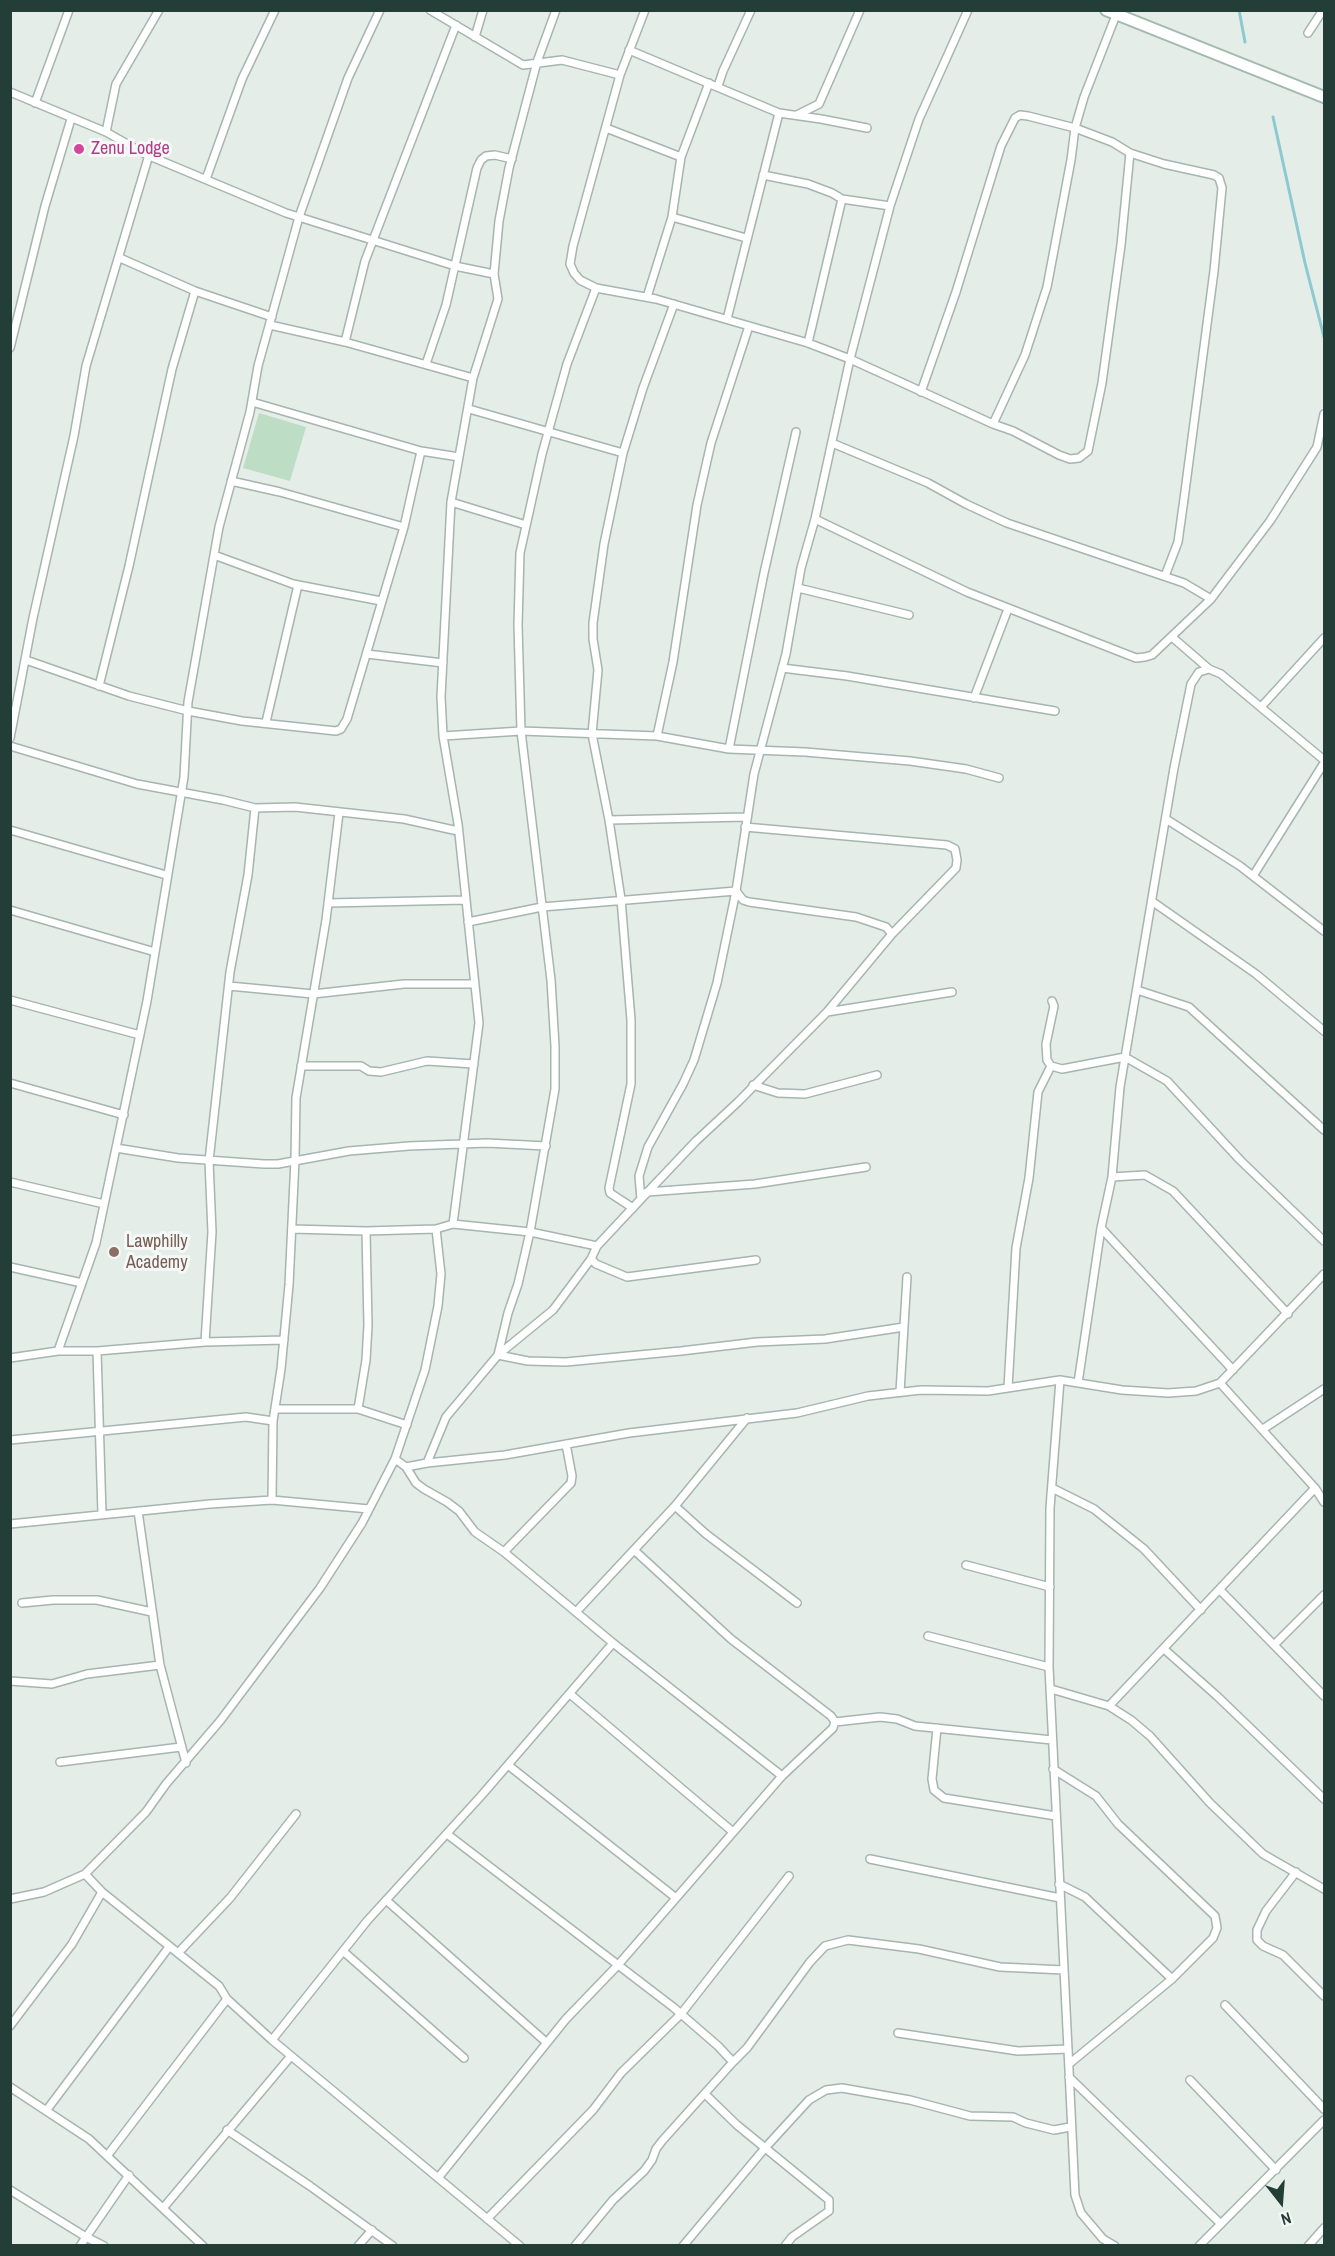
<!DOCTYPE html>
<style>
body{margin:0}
#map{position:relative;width:1335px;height:2256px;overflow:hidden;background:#e4ede8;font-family:"Archivo Narrow",sans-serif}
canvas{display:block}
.frame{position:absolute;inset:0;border:12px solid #233e36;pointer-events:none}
.north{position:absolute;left:1251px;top:2172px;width:60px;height:60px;-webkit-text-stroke:4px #f4f9f7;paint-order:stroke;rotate:163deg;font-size:16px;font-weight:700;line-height:24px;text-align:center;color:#233e36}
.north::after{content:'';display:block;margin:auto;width:21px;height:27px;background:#233e36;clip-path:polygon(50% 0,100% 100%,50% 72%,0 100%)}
</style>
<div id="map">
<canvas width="1335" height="2256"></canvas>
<div class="frame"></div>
<div class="north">N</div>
</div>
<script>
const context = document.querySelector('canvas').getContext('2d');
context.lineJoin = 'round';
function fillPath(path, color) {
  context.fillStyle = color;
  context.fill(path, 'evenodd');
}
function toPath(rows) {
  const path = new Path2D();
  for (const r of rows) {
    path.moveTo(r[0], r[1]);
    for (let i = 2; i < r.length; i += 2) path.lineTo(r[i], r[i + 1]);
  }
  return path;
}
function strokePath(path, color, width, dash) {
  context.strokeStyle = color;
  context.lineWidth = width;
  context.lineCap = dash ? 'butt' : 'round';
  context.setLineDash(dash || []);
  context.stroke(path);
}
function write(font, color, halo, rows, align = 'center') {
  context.font = font + ' "Archivo Narrow",sans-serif';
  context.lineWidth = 6;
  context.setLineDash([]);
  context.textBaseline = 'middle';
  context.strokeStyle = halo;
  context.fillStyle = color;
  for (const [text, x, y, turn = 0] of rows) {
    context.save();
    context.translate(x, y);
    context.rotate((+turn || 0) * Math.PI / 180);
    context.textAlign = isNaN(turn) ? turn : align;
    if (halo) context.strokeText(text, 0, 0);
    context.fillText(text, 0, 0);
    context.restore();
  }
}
const green = toPath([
 [259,413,306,427,290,481,243,468]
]);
const stream = toPath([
 [1239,10,1245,42],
 [1273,117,1305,263,1324,337]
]);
const minor = toPath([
 [430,10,523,65,562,60,620,75],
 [645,10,620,75,573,246,570,264,574,273,580,280,596,288,656,299,808,343,850,359,993,424,1013,431,1059,455,1070,459,1079,458,1088,451,1102,383,1121,245,1130,153],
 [1308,33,1323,10],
 [475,37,483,10],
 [629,50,779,113,821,119,867,128],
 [718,86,723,71,751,10],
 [10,92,106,132,147,155,286,213,455,266,494,274],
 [35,103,69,10],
 [797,115,819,104,860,10],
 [606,128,681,157],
 [106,132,116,84,159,10],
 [763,175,808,184,832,193,842,199,890,206],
 [206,179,242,79,275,10],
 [672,217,746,238],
 [120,258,195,291,272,317],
 [596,288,567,364,542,454,520,553,518,625,521,731,551,980,555,1046,555,1089,530,1232,518,1284,508,1313,498,1355,528,1361,566,1362,681,1351,757,1342,825,1339,904,1327],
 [647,297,672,217,681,157,709,83],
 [727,319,779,113],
 [270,325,345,342,473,378],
 [345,342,365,261,456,25],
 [808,343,842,199],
 [10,348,45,206,71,119],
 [426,364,446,305,477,168,481,160,486,156,495,155,512,159],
 [921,392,956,292,1001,146,1015,118,1020,115,1028,116,1075,128,1112,142,1130,153,1164,164,1214,175,1219,178,1222,188,1214,271,1184,499,1178,542,1165,576],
 [252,402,421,451,459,457],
 [469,409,623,453],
 [993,424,1025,355,1047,287,1071,160,1075,128,1084,97,1116,15],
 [832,443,928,483,966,504,1007,523,1184,583,1211,599],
 [231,481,280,492,404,527],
 [451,502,526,525],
 [815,519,967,592,1136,658,1145,657,1152,655,1211,599,1270,521,1317,447,1324,414],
 [214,555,293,584,381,601],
 [798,588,909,615],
 [1172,637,1209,669],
 [367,654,443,663],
 [26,660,129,696,188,711,242,721,336,731,341,729,347,719,404,527,421,451],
 [782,668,847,676,1055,711],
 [99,686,129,566,172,369,195,291],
 [974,698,1008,609],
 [1261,707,1324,638],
 [266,722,298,585],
 [443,736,521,731,657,736,729,749,805,752,910,761,966,769,999,778],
 [657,736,673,662,697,505,711,443,749,326],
 [10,738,33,618,74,436,86,366,149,155],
 [10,746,137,784,223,800,255,808,295,807,404,819,458,831],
 [729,749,764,573,796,432],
 [1166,819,1240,866,1324,931],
 [609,820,746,817],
 [10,830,166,875],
 [1253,876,1324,763],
 [1153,902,1256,974,1324,1031],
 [328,903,465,900],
 [10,910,155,952],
 [468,922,542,907,736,891,743,900,749,902,856,917,886,927,892,934],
 [229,986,313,994,404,984,474,984],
 [1137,990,1189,1007,1324,1130],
 [10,1000,140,1035],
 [1052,1001,1054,1006,1046,1044,1047,1060,1051,1066,1062,1069,1125,1057,1167,1081,1240,1160,1324,1241],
 [827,1012,952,992],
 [301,1066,361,1066,369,1071,381,1072,427,1061,474,1064],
 [10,1083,124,1115],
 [753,1085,778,1093,805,1094,877,1075],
 [116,1148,178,1158,264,1164,278,1164,349,1151,409,1146,487,1143,546,1146],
 [1112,1177,1145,1175,1173,1191,1288,1314],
 [10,1182,104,1204],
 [647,1192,755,1184,866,1167],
 [641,1199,696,1141,738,1102,827,1012,892,934,956,868,957,860,955,849,947,845,745,827],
 [633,1208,610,1193,609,1188,631,1084,631,1020,621,899,609,820,592,734,598,670,593,639,593,623,604,544,623,453,643,388,674,304],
 [453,1224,479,1023,458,824,443,736,441,697,451,502,473,378,498,299,494,274,499,221,509,168,537,62,556,10],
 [1101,1228,1233,1370],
 [292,1229,366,1231,436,1229,453,1224,530,1232,597,1246],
 [591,1259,596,1264,627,1277,756,1260],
 [10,1267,82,1283],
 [205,1342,212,1232,209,1161,230,972,248,875,255,808],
 [58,1351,97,1351,205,1342,284,1340],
 [97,1351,102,1514],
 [10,1358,58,1351,96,1243,147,1001,184,777,188,702,219,527,250,412,258,366,299,217,348,78,380,10],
 [1078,1383,1101,1228,1112,1177,1120,1087,1174,768,1191,684,1199,672,1209,669,1221,674,1324,760],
 [1220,1383,1324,1274],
 [1008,1388,1016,1248,1029,1178,1038,1092,1051,1066],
 [900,1392,907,1277],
 [275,1409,358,1409,366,1360,368,1325,366,1231],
 [358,1409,407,1425],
 [1263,1429,1324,1389],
 [10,1440,246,1417,273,1421],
 [395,1459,406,1467,427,1463,505,1455,629,1433,797,1413,868,1396,921,1390,988,1391,1060,1380,1122,1390,1168,1393,1196,1391,1220,1383,1315,1488,1324,1502],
 [427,1463,446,1417,498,1355,553,1310,591,1259,597,1246,641,1199,639,1176,648,1147,683,1084,694,1060,717,983,736,891,754,774,786,654,801,568,815,519,850,359,890,206,919,119,968,10],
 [406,1467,416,1483,424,1489,447,1502,459,1511,475,1532,504,1552,613,1643,782,1776],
 [1052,1488,1094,1509,1144,1549,1201,1610],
 [272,1500,273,1421,281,1369,289,1285,295,1160,296,1098,326,920,339,813],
 [675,1506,706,1534,797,1603],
 [138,1511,160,1665,186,1763],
 [10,1524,210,1504,272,1500,369,1509],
 [504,1552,571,1483,572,1476,566,1444],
 [966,1565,1050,1587],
 [1220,1590,1324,1696],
 [22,1603,53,1600,97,1600,152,1612],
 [576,1612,675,1506,747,1418],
 [928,1636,1049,1667],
 [1275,1644,1324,1595],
 [1164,1649,1217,1696,1324,1799],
 [10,1681,52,1684,87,1674,160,1665],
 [1051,1689,1109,1706,1131,1720,1150,1736,1210,1803,1263,1854,1324,1889],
 [570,1694,733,1832],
 [1109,1706,1315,1488],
 [835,1722,880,1717,897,1719,915,1726,1052,1740],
 [937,1728,932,1779,934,1790,944,1798,1056,1816],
 [60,1762,181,1747],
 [508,1765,676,1898],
 [1053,1769,1096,1796,1118,1824,1215,1916,1217,1928,1213,1938,1172,1979,1069,2064],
 [447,1834,673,2007,718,2046,733,2062,662,2141,656,2149,652,2160,644,2171,613,2200,575,2246],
 [870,1859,1060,1898],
 [1296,1872,1266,1911,1257,1930,1257,1940,1263,1946,1283,1955,1324,1996],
 [85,1874,102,1892,219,1986,227,1999,272,2040,520,2246],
 [1059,1884,1085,1897,1172,1979],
 [10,1899,44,1892,85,1874,146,1812,166,1784,220,1721,320,1588,362,1523,395,1459,425,1370,438,1306,441,1274,436,1229],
 [386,1900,547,2043],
 [343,1951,464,2058],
 [178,1953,230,1898,296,1814],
 [1225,2005,1324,2109],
 [10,2026,72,1944,102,1892],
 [898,2033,1018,2051,1068,2049,1049,1667,1050,1508,1060,1380],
 [272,2040,367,1921,481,1796,613,1643],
 [1068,2049,1075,2195,1081,2213,1103,2239,1115,2246],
 [733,2062,747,2048,810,1962,825,1946,848,1940,919,1949,1000,1967,1064,1970],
 [1069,2077,1221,2224],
 [1190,2080,1276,2170],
 [10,2087,89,2139,203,2246],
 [706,2095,737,2125,829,2200,829,2211,792,2237,785,2246],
 [46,2111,169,1947],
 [227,2130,310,2186,393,2246],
 [107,2156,227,1999],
 [438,2178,566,2019,618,1965,782,1776,833,1728,835,1722,831,1716,731,1639,634,1550],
 [10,2190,86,2237,104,2246],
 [164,2207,291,2056],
 [487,2219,593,2110,621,2073,681,2014,789,1876],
 [80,2246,129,2175],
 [358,2246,372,2230],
 [683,2246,765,2148,809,2100,826,2090,842,2088,910,2100,970,2116,1013,2117,1026,2123,1054,2130,1070,2127],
 [1199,2246,1324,2120],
 [1308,2246,1324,2228]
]);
const secondary = toPath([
 [1106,10,1324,97]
]);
const markers = [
 [79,149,6,"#d1479c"],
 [114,1252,6,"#8d6e63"]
];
const hotelNames = [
 ["Zenu Lodge",91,149]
];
const educationNames = [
 ["Lawphilly",126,1242],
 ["Academy",126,1263]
];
fillPath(green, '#bddec4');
strokePath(stream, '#8dc9d1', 3);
strokePath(minor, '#a6b5af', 10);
strokePath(secondary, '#a2b9b0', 14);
strokePath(minor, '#fff', 7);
strokePath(secondary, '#fff', 10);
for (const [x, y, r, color] of markers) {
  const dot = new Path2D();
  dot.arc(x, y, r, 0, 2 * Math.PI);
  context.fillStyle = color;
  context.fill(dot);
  strokePath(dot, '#f4f9f7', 2);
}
write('18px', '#b23c85', '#f4f9f7', hotelNames, 'left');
write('18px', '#785e54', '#f4f9f7', educationNames, 'left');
</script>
